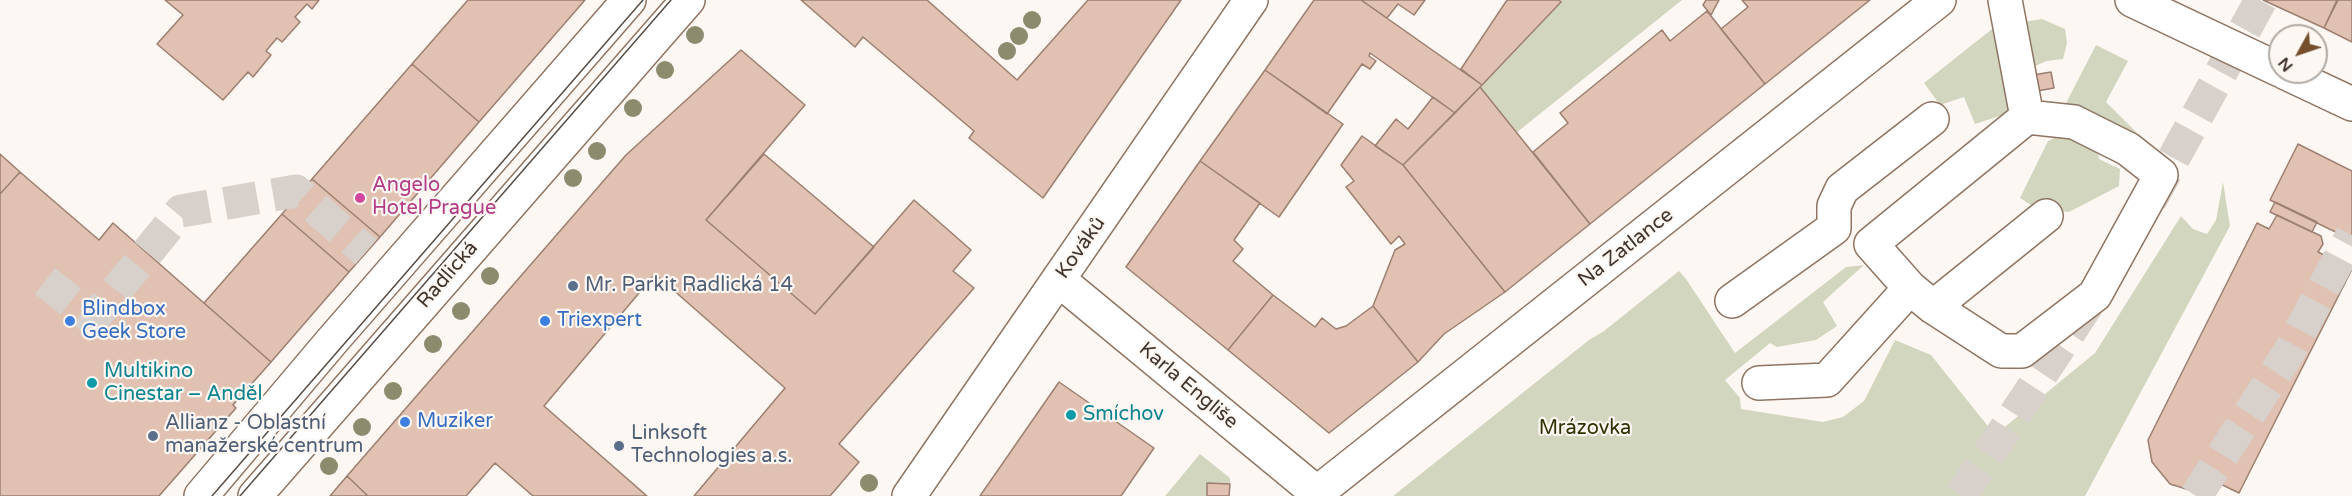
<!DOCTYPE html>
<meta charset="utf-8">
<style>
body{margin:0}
#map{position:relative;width:2352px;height:496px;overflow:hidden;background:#fdf7f3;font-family:"Varela Round",sans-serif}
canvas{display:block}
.north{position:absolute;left:2268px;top:24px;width:60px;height:60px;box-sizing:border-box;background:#fdf7f3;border:2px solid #b1a9a3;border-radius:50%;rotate:230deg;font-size:16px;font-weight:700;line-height:24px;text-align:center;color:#40342c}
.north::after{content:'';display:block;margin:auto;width:21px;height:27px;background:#754f2c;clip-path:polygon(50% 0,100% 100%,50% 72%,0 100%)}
</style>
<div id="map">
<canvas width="2352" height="496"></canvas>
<div class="north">N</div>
</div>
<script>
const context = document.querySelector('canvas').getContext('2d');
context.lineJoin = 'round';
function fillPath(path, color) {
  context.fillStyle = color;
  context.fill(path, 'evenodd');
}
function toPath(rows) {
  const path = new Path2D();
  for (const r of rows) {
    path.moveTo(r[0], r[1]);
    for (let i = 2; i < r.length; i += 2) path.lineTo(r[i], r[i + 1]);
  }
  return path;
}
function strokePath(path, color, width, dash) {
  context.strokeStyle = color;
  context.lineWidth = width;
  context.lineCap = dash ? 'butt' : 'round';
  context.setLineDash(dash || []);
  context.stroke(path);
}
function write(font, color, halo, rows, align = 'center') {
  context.font = font + ' "Varela Round",sans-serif';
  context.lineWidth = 4.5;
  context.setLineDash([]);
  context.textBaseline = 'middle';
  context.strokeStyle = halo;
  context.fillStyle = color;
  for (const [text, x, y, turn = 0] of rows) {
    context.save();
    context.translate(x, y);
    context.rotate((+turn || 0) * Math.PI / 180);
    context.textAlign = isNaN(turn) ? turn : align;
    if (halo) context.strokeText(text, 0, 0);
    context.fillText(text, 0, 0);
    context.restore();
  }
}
const green = toPath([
 [1559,0,1682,0,1516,133,1480,87,1561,2],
 [2042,19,2065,29,2067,43,2063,59,2047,61,2030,68,2023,22],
 [1997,25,2012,112,1975,124,1964,97,1940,105,1924,83],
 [2096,45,2128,61,2106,102,2144,140,2138,140,2064,107],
 [2064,133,2098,147,2099,159,2120,169,2119,186,2069,212,2037,209,2020,198,2048,141],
 [2223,182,2230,226,2085,496,1393,496,1589,340,1604,331,1679,271,1686,279,1735,353,1846,267,1864,265,1823,302,1837,326,1816,340,1777,347,1770,343,1725,380,1740,398,1741,409,1823,422,1843,417,1864,401,1895,340,1931,355,1995,435,2095,353,2181,216,2193,229,2207,234,2216,220],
 [1200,454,1230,478,1230,484,1208,484,1207,496,1165,496]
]);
const building = toPath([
 [165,0,319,0,312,9,307,4,295,17,300,22,282,42,277,38,266,51,271,55,253,77,248,72,223,100,157,44,183,15,165,0],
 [468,0,585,0,479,122,412,64,468,0],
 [801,0,927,0,1017,80,1088,0,1181,0,1043,198,969,138,974,131,863,37,855,47,801,0],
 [1314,0,1361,0,1482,85,1455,113,1370,53,1369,56,1376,61,1370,69,1362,64,1327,114,1265,70,1314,0],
 [1361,0,1425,0,1414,15,1398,4,1387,18,1361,0],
 [1507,0,1559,0,1561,2,1482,85,1461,69,1507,0],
 [1706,0,1719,0,1711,15,1703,5,1706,0],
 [1742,0,1870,0,1765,84,1721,29,1748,7,1742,0],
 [2263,0,2337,0,2324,28,2263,0],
 [2338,0,2352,0,2352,42,2324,28,2338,0],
 [1707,11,1765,84,1590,224,1533,152,1568,123,1560,113,1662,30,1670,41,1707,11],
 [741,50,805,105,706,220,815,314,914,200,971,250,953,271,974,288,839,444,859,462,830,496,694,496,785,388,655,274,544,406,647,496,533,496,495,463,466,496,368,496,347,476,626,155,741,50],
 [412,64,479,122,380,237,312,179,412,64],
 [1265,70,1343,124,1279,217,1200,161,1265,70],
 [2051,72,2054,88,2037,91,2033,75,2051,72],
 [1480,87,1590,224,1505,292,1403,165,1480,87],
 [1433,97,1455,113,1403,165,1375,146,1396,119,1408,129,1433,97],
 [1362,136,1403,165,1505,292,1444,334,1418,362,1373,306,1395,250,1405,244,1399,236,1391,244,1346,187,1354,181,1341,165,1362,136],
 [2298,144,2352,171,2352,240,2270,200,2298,144],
 [0,154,20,172,0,194,0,154],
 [764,154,874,247,815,314,706,220,764,154],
 [1200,161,1260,203,1234,240,1243,249,1233,261,1273,295,1228,350,1126,267,1200,161],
 [20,172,99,240,113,223,271,362,233,405,236,408,159,496,0,496,0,194,20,172],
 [312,179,380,237,349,272,282,214,312,179],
 [2275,202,2317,222,2312,232,2270,212,2275,202],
 [282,214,349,272,271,362,204,303,282,214],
 [2277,215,2321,236,2323,244,2318,252,2352,269,2239,493,2202,475,2196,492,2170,484,2152,462,2148,440,2257,223,2269,229,2277,215],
 [1273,295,1315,327,1322,318,1336,329,1346,326,1373,306,1418,362,1329,433,1228,350,1273,295],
 [1059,382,1154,448,1121,496,980,496,1059,382],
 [347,476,368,496,330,496,347,476],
 [1207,483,1230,484,1229,496,1207,496,1207,483]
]);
const minorTunnel = toPath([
 [45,281,93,319,181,211,296,191,366,252]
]);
const highwayTunnel = toPath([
 [2150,201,2261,0],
 [1961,496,2090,301],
 [2196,496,2289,352,2352,235]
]);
const minor = toPath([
 [2005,0,2027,117],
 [2132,0,2280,70],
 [2284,72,2352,104],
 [2027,117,2074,122,2128,149,2161,175,2095,295,2022,351,2001,351,1933,307,1910,288,1871,244,2027,117],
 [1059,280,1317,493],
 [1732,301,1834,228,1834,206,1842,189,1932,119],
 [1933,307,2046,216],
 [1759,383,1827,380,1910,288],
 [909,496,1251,0],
 [1313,496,1939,0]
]);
const major = toPath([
 [201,496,332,341,629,0],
 [255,496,688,0]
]);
const tram = toPath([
 [212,496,643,0],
 [240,496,671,0]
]);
const trees = [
 [1032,20],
 [695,35],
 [1019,36],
 [1007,51],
 [665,70],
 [633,108],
 [597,151],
 [573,178],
 [490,276],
 [461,311],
 [433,344],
 [393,391],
 [362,427],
 [329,466],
 [869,483]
];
const markers = [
 [360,198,6,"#d1479c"],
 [573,286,6,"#5c6f8a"],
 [70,321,6,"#3f7fe0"],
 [545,321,6,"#3f7fe0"],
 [92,383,6,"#0f9aa8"],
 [1071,415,6,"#0f9aa8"],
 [405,422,6,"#3f7fe0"],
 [153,436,6,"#5c6f8a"],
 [619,446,6,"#5c6f8a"]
];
const hotelNames = [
 ["Angelo",372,186],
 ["Hotel Prague",372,209]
];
const streetNames = [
 ["Kováků",1081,248,-55],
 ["Na Zatlance",1626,248,-38],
 ["Radlická",448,275,-49],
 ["Karla Engliše",1188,386,40]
];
const serviceNames = [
 ["Mr. Parkit Radlická 14",585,286],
 ["Allianz - Oblastní",165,424],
 ["manažerské centrum",165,447],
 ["Linksoft",631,434],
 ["Technologies a.s.",631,457]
];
const shopNames = [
 ["Blindbox",82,310],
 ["Geek Store",82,333],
 ["Triexpert",557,321],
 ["Muziker",417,422]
];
const cultureNames = [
 ["Multikino",104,372],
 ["Cinestar – Anděl",104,395],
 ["Smíchov",1083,415]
];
const parkNames = [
 ["Mrázovka",1585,429]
];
fillPath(green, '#d3d6be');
fillPath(building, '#e1c1b1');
strokePath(building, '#9c7f70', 1.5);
strokePath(minorTunnel, '#d7d0cb', 33, [33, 16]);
strokePath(highwayTunnel, '#d7d0cb', 33, [33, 16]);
strokePath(minor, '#8e7462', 36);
strokePath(major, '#8e7462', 36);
strokePath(minor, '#fff', 33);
strokePath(major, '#fff', 33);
strokePath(tram, '#574c44', 1.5);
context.fillStyle = '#8c8b6d';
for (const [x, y] of trees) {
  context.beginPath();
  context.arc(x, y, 9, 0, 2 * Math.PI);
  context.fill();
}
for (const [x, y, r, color] of markers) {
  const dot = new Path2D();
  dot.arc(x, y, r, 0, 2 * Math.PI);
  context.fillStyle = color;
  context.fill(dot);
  strokePath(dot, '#fdf7f3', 2);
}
write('20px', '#b23c85', '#fdf7f3', hotelNames, 'left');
write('20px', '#40342c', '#fdf7f3', streetNames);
write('20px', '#4e5e75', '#fdf7f3', serviceNames, 'left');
write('20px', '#366cbe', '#fdf7f3', shopNames, 'left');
write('20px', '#0d838f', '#fdf7f3', cultureNames, 'left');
write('20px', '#2f3200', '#fdf7f3', parkNames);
</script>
